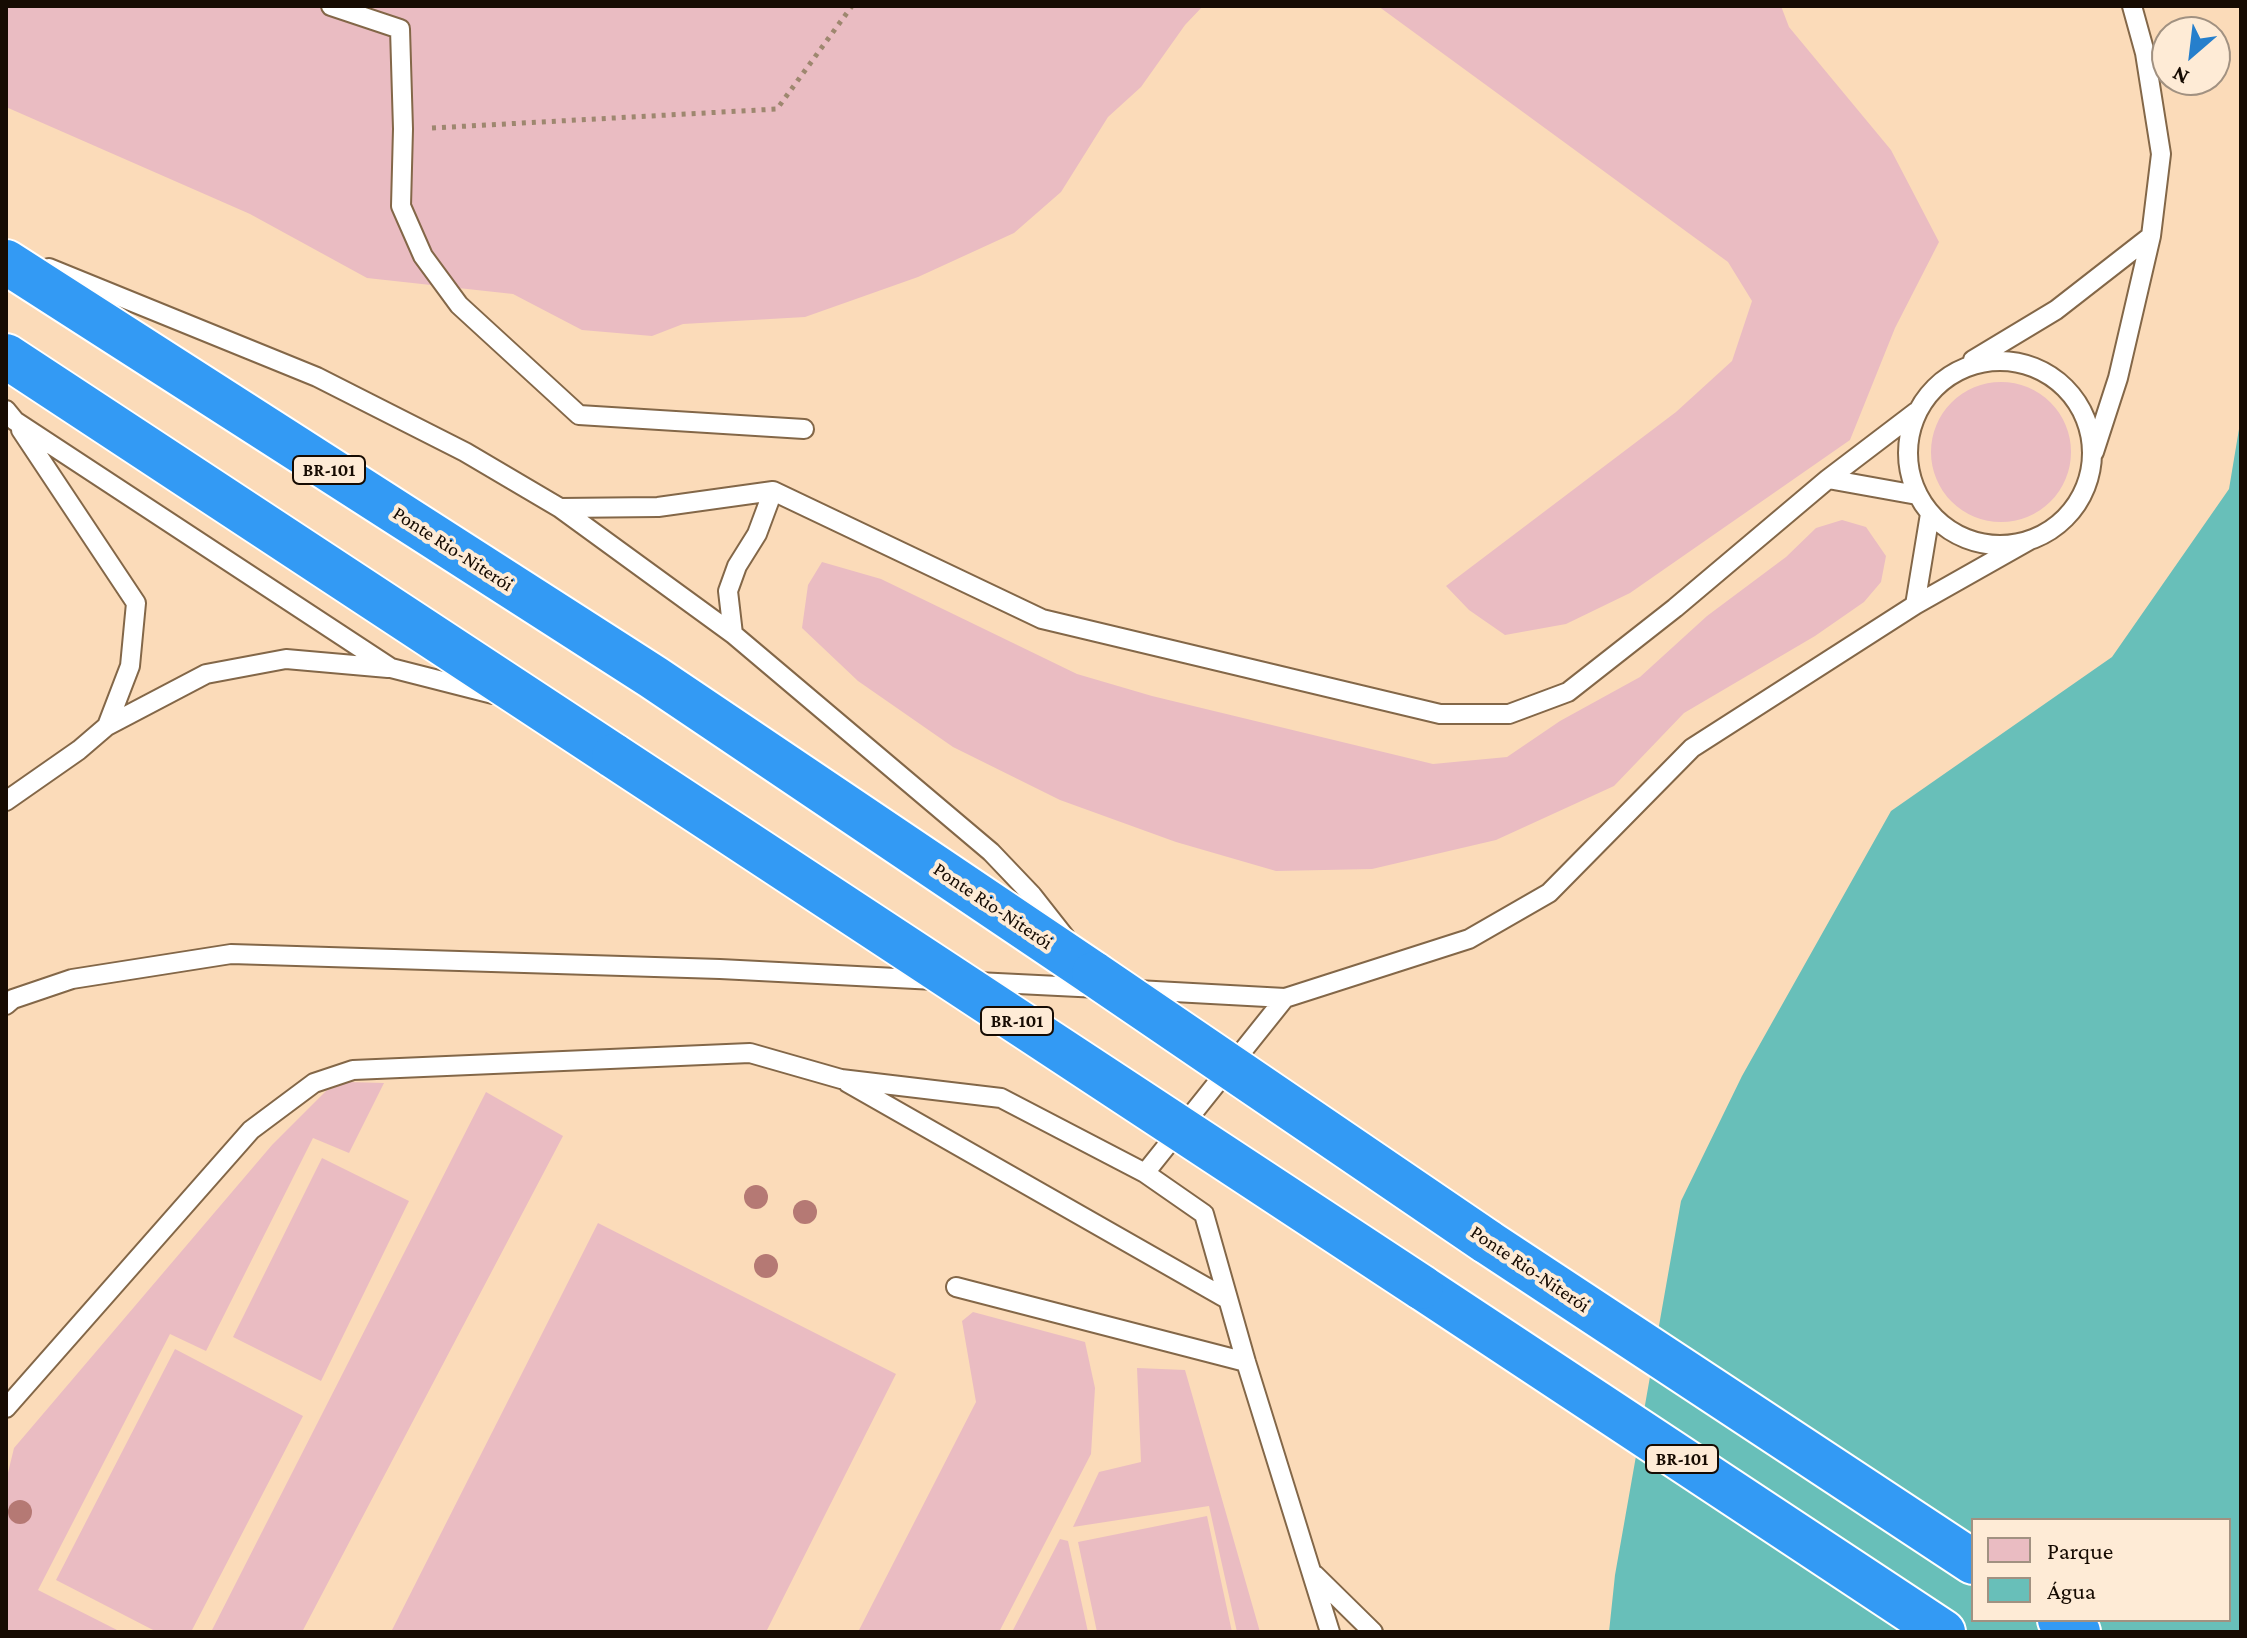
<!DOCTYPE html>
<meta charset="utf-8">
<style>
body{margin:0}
#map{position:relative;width:2247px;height:1638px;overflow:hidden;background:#fbdbb9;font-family:"Crimson Pro",serif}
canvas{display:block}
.frame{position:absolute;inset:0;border:8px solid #160b02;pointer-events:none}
.legend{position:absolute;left:1971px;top:1518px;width:260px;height:104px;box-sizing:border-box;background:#feebd6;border:2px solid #a19181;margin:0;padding:10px 14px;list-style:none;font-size:24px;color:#160b02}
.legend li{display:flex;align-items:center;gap:16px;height:40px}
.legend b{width:40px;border:2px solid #a19181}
.north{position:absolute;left:2151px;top:16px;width:80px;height:80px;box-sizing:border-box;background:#feebd6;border:2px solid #a19181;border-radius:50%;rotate:208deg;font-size:22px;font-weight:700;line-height:32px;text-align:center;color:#160b02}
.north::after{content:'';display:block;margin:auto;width:28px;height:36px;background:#267fcc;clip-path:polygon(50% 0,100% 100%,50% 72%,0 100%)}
</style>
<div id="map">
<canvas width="2247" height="1638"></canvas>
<div class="frame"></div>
<ul class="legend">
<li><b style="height:22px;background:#eabcc2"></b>Parque</li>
<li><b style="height:22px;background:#68bfb9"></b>Água</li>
</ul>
<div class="north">N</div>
</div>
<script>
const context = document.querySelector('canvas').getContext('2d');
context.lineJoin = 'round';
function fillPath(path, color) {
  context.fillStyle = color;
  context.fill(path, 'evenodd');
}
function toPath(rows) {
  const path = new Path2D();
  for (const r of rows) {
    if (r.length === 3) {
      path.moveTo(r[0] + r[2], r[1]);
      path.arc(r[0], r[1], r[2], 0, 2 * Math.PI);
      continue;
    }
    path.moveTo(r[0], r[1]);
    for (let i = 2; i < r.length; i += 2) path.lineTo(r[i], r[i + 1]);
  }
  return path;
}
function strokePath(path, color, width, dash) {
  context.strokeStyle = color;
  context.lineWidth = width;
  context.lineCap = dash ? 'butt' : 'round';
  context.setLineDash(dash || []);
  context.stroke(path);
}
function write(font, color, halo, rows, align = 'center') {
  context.font = font + ' "Crimson Pro",serif';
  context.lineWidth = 8;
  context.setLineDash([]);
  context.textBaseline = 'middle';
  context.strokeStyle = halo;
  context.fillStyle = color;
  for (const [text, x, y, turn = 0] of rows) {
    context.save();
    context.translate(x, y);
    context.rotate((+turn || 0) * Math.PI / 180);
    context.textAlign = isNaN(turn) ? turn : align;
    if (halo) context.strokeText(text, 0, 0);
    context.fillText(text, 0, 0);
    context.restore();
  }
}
const green = toPath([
 [6,6,1203,6,1185,25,1141,87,1108,117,1061,192,1014,233,918,277,805,317,683,324,652,336,582,330,513,294,367,278,250,214,6,107],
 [1378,6,1781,6,1789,27,1891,150,1939,242,1895,328,1850,440,1630,593,1566,624,1505,635,1469,610,1446,586,1676,412,1732,361,1752,301,1728,262],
 [2001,452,70],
 [1842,520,1866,527,1886,556,1881,582,1864,602,1815,636,1684,713,1614,786,1496,840,1372,869,1276,871,1176,842,1060,800,953,747,858,681,802,628,808,585,822,562,881,579,1077,674,1152,696,1433,764,1507,757,1560,721,1640,677,1707,616,1786,557,1816,528],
 [348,1082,384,1083,349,1153,313,1138,206,1351,170,1334,38,1590,121,1632,6,1632,6,1481,14,1448,272,1145,326,1091],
 [486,1092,563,1136,302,1632,211,1632],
 [322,1158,409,1201,321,1381,233,1337],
 [598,1223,896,1374,766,1632,391,1632],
 [973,1312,1085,1342,1095,1388,1091,1454,999,1632,858,1632,976,1402,962,1321],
 [175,1349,303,1416,191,1632,157,1632,56,1580],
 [1137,1368,1185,1370,1260,1632,1237,1632,1209,1506,1073,1527,1099,1472,1141,1462],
 [1207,1516,1232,1632,1097,1632,1078,1542],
 [1060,1539,1068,1541,1088,1632,1012,1632]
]);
const water = toPath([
 [2241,417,2241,1632,1609,1632,1615,1575,1681,1201,1742,1076,1891,811,2112,657,2229,489],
 [1973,1520,2229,1520,2229,1620,1973,1620]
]);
const path = toPath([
 [432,128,777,109,852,6]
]);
const lane = toPath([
 [331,6,400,29,403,129,401,206,423,256,459,305,579,415,804,429],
 [49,268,317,377,465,452,560,508,733,634,991,852,1032,895,1065,937],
 [1973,360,2056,310,2151,236],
 [2000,453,92],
 [6,410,15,421,391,668,493,694],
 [21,430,136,603,130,666,107,726],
 [2094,452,2118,378,2151,236,2161,154,2145,53,2132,6],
 [1828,479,1917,495],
 [560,508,658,507,773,491,1042,619,1440,714,1509,714,1568,692,1675,608,1828,479,1916,412],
 [1915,605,1930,514],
 [733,634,728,591,737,566,757,534,773,491],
 [6,801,79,750,107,726,206,674,286,659,388,668],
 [977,982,1099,988],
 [1137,990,1285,998,1469,939,1549,893,1692,748,1915,605,2030,540],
 [6,1005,13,999,72,979,231,954,720,969,935,980],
 [848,1083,1227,1299],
 [1145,1173,1285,998],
 [956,1287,1246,1362],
 [6,1408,251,1130,314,1083,353,1070,750,1053,841,1079,1001,1098,1145,1173,1204,1214,1246,1362,1330,1632],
 [1315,1575,1373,1632]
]);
const highway = toPath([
 [6,262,653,677,1094,974],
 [6,356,614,756],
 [1486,1241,1973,1562],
 [1421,1287,1943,1632],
 [2060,1620,2078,1632]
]);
const highwayBridge = toPath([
 [614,756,1421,1287],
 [1094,974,1486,1241]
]);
const trees = [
 [756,1197],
 [805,1212],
 [766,1266],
 [20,1512]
];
const shields = [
 [329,470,72],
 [1017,1021,72],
 [1682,1459,72]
];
const shieldNames = [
 ["BR-101",329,470],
 ["BR-101",1017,1021],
 ["BR-101",1682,1459]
];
const streetNames = [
 ["Ponte Rio-Niterói",453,549,33],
 ["Ponte Rio-Niterói",993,906,34],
 ["Ponte Rio-Niterói",1530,1269,34]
];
fillPath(green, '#eabcc2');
fillPath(water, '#68bfb9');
strokePath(lane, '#836748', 22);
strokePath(highway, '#fff', 48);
strokePath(path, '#9e876f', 5, [4, 6]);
strokePath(lane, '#fff', 18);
strokePath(highway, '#339af4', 44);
strokePath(highwayBridge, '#fff', 48, []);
strokePath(highwayBridge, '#339af4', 44);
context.fillStyle = '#b57974';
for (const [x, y] of trees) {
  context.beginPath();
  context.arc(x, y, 12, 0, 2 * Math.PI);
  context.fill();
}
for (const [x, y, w] of shields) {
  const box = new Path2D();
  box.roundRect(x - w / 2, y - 14, w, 28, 6);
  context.fillStyle = '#feebd6';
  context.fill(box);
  strokePath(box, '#160b02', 2);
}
write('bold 18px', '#160b02', null, shieldNames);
write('20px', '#160b02', '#feebd6', streetNames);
</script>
